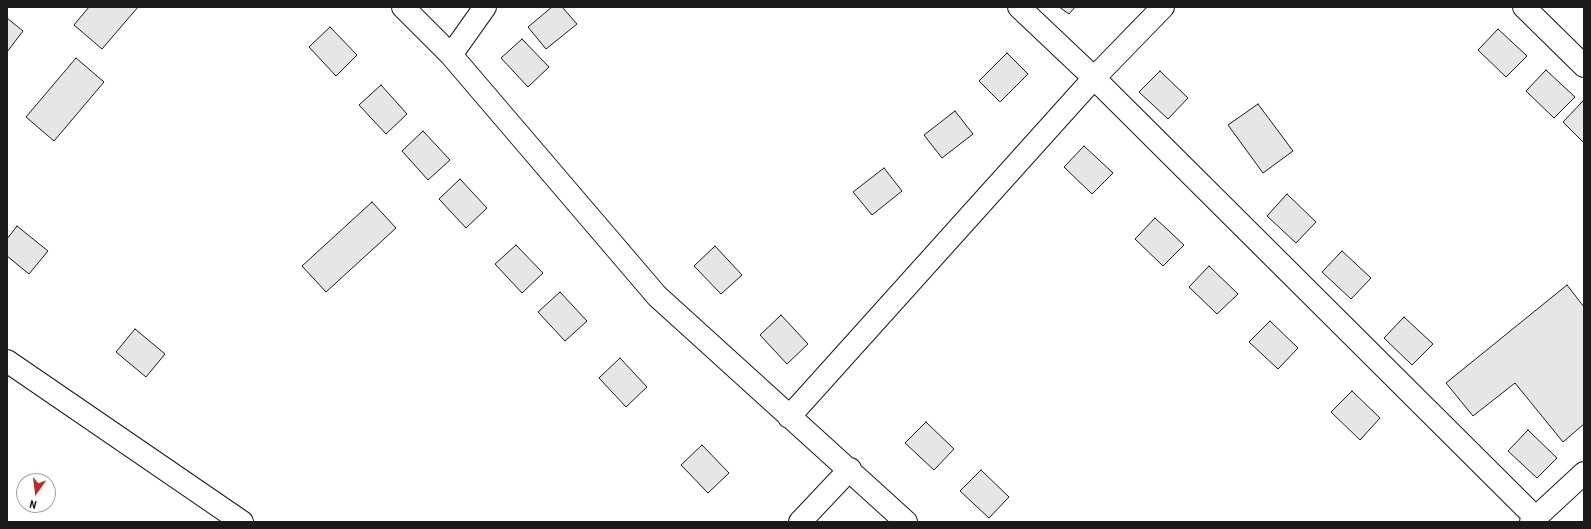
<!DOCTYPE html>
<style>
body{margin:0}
#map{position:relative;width:1591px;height:529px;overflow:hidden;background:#fff;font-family:"Roboto Condensed",sans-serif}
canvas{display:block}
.frame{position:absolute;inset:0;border:8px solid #1a1a1a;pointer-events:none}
.north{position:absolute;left:16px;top:473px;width:40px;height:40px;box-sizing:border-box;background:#fff;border:1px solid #a3a3a3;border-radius:50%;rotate:194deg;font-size:11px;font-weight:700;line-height:16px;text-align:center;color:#1a1a1a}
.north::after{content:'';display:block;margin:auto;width:14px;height:18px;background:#c62828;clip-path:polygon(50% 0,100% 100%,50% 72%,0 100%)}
</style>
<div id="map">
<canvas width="1591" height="529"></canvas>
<div class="frame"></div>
<div class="north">N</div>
</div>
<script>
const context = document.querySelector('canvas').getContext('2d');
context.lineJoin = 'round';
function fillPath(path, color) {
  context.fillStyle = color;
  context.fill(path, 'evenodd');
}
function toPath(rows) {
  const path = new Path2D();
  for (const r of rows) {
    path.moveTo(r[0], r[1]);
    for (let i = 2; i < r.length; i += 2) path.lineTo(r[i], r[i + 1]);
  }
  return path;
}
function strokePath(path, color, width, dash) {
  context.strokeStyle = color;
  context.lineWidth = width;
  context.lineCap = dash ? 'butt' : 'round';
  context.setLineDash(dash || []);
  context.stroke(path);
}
const building = toPath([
 [89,7,138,7,102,49,74,25,89,7],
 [552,7,562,7,577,24,546,49,528,27,552,7],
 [1059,7,1075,7,1069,14,1059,7],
 [7,18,23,31,7,52,7,18],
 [330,27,357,55,336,76,309,47,330,27],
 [1498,29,1527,56,1506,77,1478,50,1498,29],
 [522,39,549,67,528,87,501,58,522,39],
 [1007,53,1028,74,1000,102,979,81,1007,53],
 [76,58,104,82,54,141,26,117,76,58],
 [1546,70,1575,97,1554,118,1526,91,1546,70],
 [1160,71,1188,98,1168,119,1139,92,1160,71],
 [381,85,407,114,386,134,359,105,381,85],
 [1583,101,1584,102,1584,143,1563,122,1583,101],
 [1258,104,1293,151,1263,173,1228,125,1258,104],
 [955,111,973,134,942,158,924,135,955,111],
 [423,131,450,160,428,180,402,151,423,131],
 [1084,146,1113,173,1092,194,1064,167,1084,146],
 [884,168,902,191,872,215,853,192,884,168],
 [460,179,487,208,466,228,439,199,460,179],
 [1287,194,1316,222,1296,243,1267,216,1287,194],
 [372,202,396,228,326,292,302,266,372,202],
 [1155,218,1184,245,1163,266,1135,239,1155,218],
 [17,226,48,251,29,274,7,256,7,239,17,226],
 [516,245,543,273,522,293,495,264,516,245],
 [715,246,742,275,721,294,694,266,715,246],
 [1342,251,1371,278,1351,299,1322,272,1342,251],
 [1209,266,1238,294,1217,314,1189,287,1209,266],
 [1567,285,1584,307,1584,424,1563,442,1515,383,1473,416,1446,383,1567,285],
 [560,292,587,321,565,341,538,312,560,292],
 [781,315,808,344,787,364,760,335,781,315],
 [1404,317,1433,344,1412,365,1384,338,1404,317],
 [1270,321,1298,348,1278,369,1249,342,1270,321],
 [135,329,165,354,146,377,116,352,135,329],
 [620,358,647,387,626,407,599,378,620,358],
 [1352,391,1380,418,1360,440,1331,412,1352,391],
 [926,422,954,449,934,470,905,443,926,422],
 [1528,430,1557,458,1537,478,1508,451,1528,430],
 [702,445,729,473,708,493,681,465,702,445],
 [981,470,1009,497,989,518,960,491,981,470]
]);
const minor = toPath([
 [403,7,451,55,657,296,906,522],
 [1019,7,1094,78,1536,518],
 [1524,7,1584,66],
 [451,55,485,7],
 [7,361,242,522],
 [789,417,1094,78,1163,7],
 [800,522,850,469],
 [1531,522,1584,473]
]);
fillPath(building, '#e6e6e6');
strokePath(building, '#1a1a1a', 1);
strokePath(minor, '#1a1a1a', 24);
strokePath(minor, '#fff', 22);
</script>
